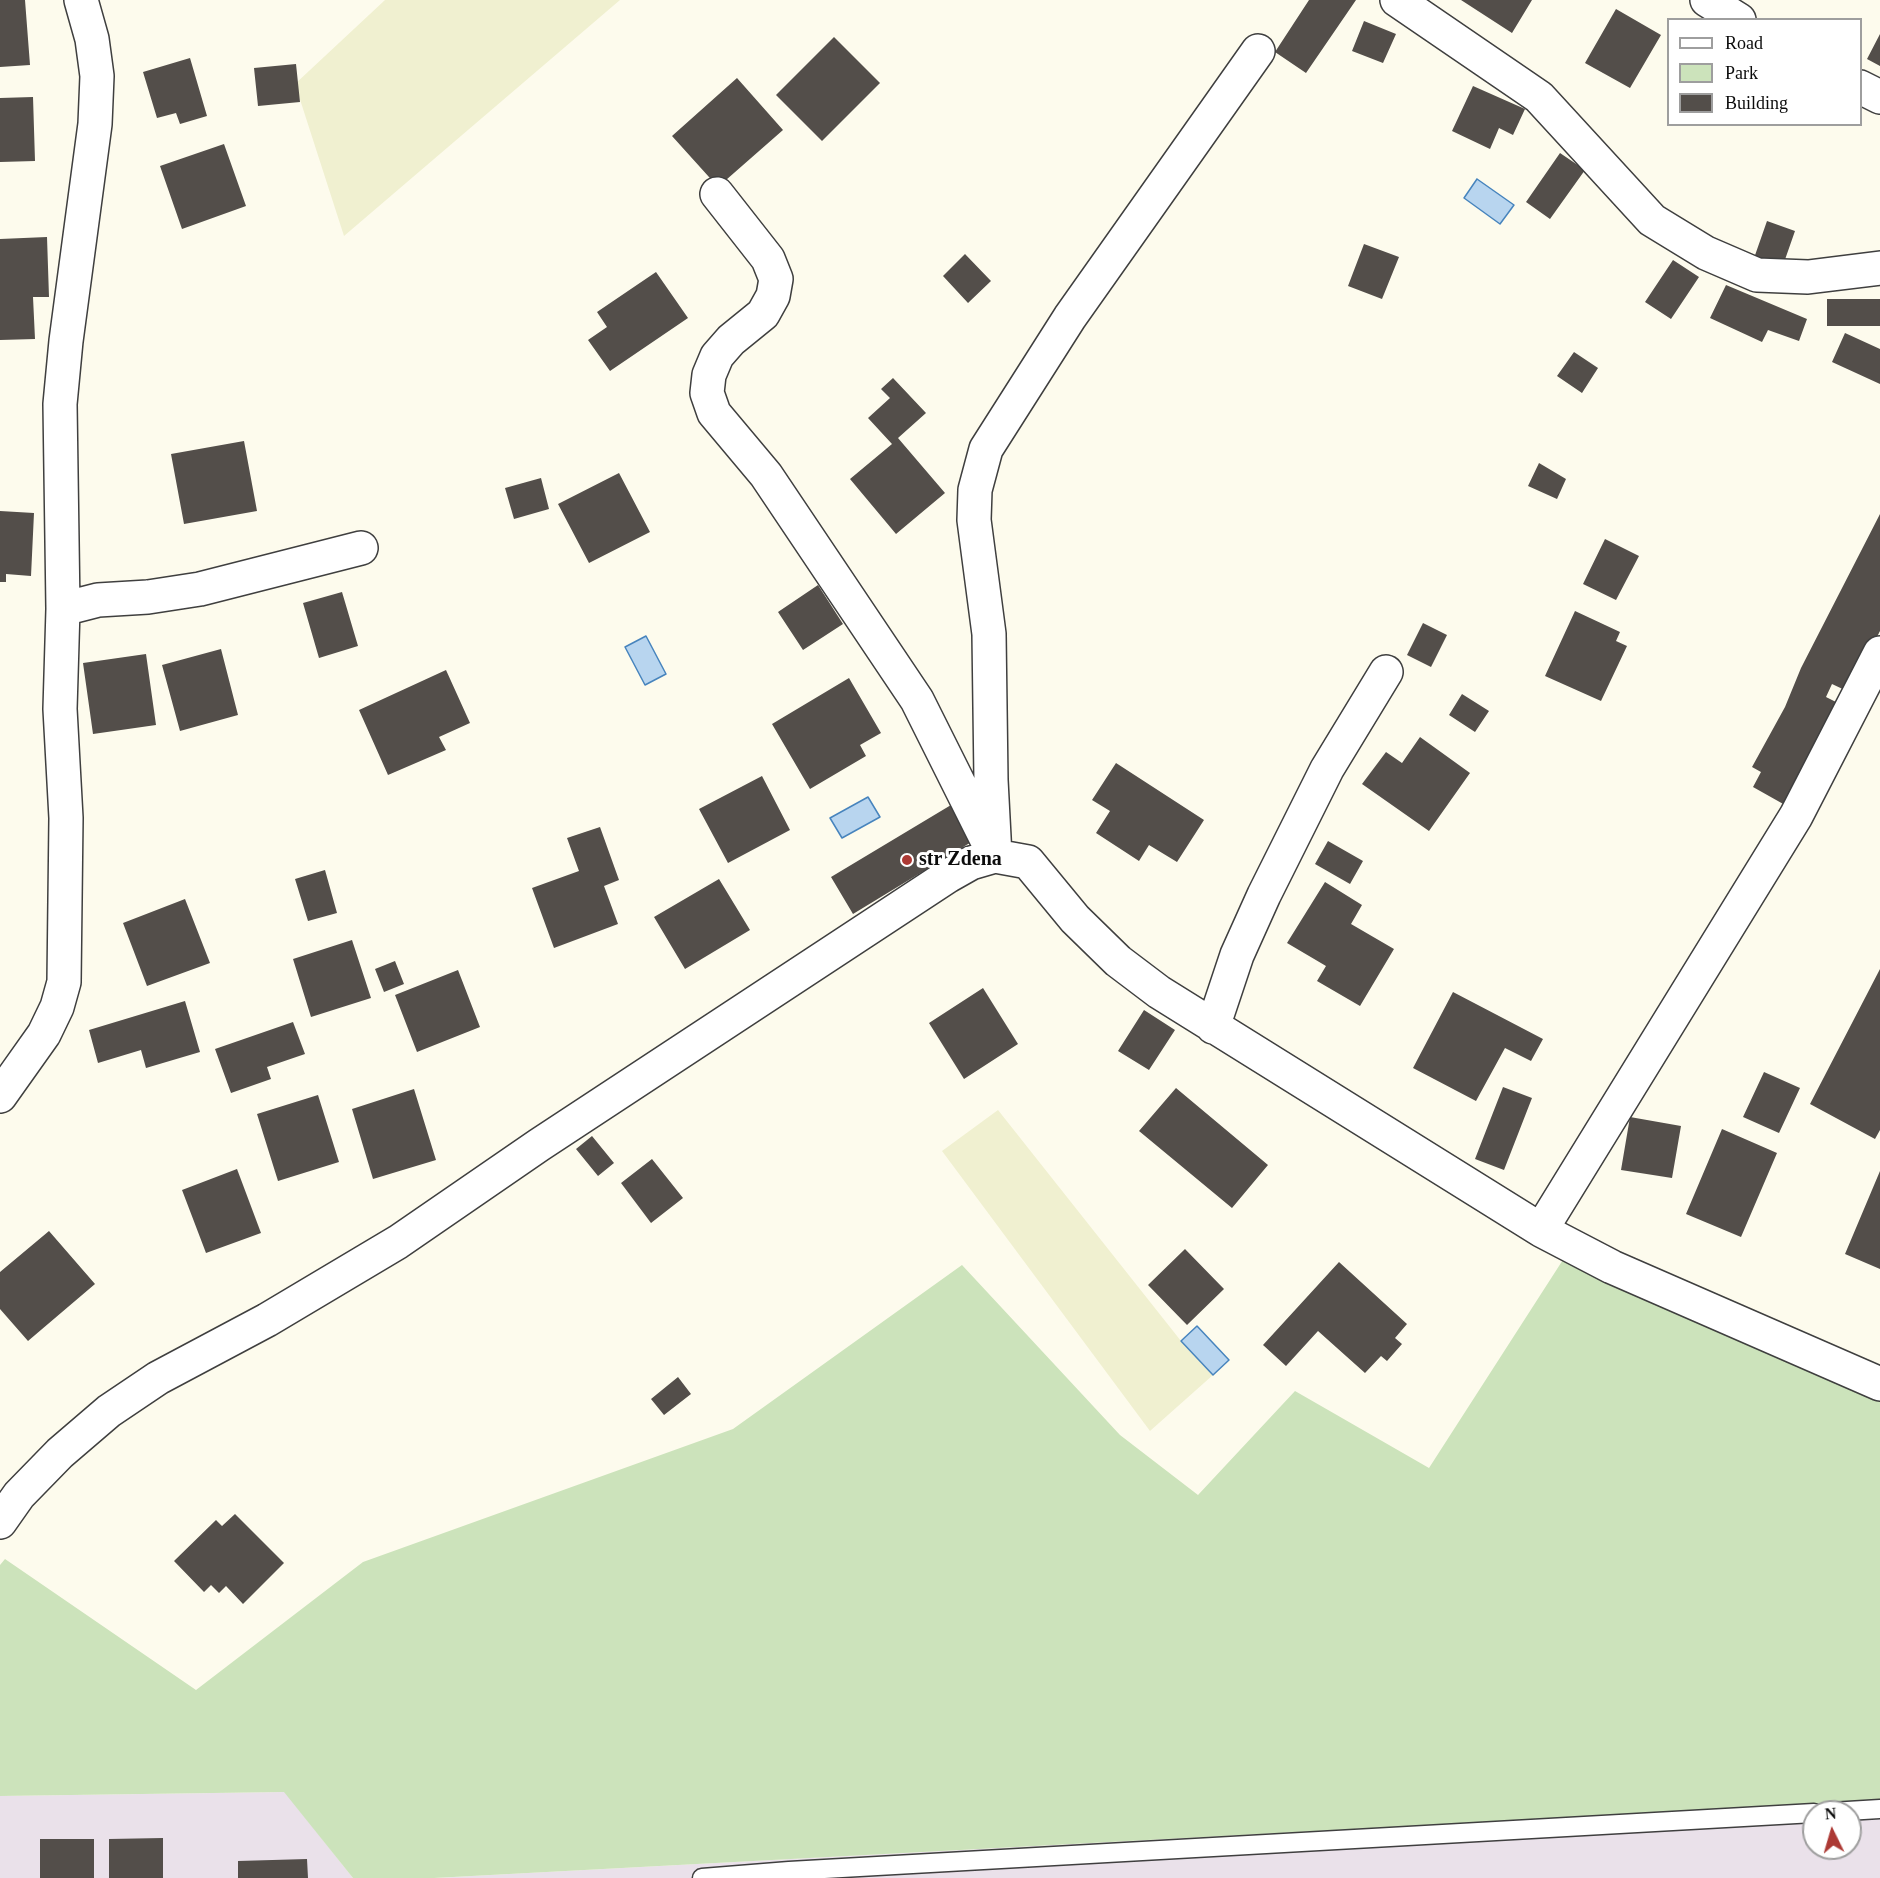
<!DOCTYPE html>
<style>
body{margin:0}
#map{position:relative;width:1880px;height:1878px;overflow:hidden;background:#fdfbed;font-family:Georgia,serif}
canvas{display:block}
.legend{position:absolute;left:1667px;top:18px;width:195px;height:108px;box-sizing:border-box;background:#fff;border:2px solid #9e9e9e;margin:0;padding:8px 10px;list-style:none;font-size:18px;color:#0c0c0c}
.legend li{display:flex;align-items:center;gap:12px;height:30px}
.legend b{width:30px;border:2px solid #9e9e9e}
.north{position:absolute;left:1802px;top:1800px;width:60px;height:60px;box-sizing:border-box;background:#fff;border:2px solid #9e9e9e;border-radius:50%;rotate:355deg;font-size:16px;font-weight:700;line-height:24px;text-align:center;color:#0c0c0c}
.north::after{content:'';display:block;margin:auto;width:21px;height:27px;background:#ac3934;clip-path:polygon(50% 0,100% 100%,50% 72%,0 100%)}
</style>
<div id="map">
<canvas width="1880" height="1878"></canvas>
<ul class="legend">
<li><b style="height:8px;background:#fff"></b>Road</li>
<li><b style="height:16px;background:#cce3bb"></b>Park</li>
<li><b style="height:16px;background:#534e4a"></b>Building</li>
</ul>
<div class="north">N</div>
</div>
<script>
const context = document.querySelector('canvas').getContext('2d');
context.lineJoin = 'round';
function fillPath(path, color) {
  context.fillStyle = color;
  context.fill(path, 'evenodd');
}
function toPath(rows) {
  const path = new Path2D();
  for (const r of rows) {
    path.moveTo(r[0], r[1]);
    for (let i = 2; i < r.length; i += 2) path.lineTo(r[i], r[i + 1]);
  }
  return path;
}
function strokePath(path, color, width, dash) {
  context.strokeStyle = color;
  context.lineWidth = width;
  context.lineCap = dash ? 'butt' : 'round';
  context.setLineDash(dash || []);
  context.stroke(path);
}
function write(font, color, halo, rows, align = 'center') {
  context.font = font + ' Georgia,serif';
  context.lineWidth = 6;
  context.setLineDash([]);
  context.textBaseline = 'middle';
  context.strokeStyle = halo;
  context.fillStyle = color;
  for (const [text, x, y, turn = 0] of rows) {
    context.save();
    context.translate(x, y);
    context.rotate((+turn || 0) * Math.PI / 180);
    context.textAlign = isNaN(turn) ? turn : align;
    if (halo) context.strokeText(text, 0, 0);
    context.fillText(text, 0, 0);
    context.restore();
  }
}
const industrial = toPath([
 [285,1792,353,1878,0,1878,0,1796],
 [1880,1801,1880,1878,434,1878],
 [1814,1812,1850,1812,1850,1848,1814,1848]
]);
const farmland = toPath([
 [385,0,620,0,344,236,295,84],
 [998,1110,1181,1341,1213,1375,1150,1431,942,1151]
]);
const green = toPath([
 [1568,1252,1880,1398,1880,1801,434,1878,353,1878,284,1792,0,1796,0,1565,5,1559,196,1690,363,1562,733,1429,962,1265,1120,1435,1198,1495,1295,1391,1429,1468]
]);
const water = toPath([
 [1477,179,1514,205,1500,224,1464,198,1477,179],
 [646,636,666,674,645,685,625,647,646,636],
 [868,797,880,817,842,838,830,818,868,797],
 [1197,1326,1229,1360,1213,1375,1181,1341,1197,1326]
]);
const building = toPath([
 [0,0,25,0,30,65,0,67],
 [1309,0,1356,0,1306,73,1275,52],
 [1461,0,1532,0,1512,33],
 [1616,9,1661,35,1630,88,1585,63],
 [1364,21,1396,34,1383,63,1352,51],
 [1880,34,1880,66,1867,59],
 [834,37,880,83,822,141,776,95],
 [190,58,207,116,180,124,176,113,157,118,143,72],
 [296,64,300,102,258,106,254,68],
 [737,78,783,130,718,187,672,136],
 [1473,86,1525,109,1513,135,1499,128,1490,149,1452,131],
 [33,97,35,161,0,162,0,98],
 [224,144,246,206,182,229,160,166],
 [1560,153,1585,170,1550,219,1526,202],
 [1767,221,1795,231,1781,271,1753,261],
 [47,237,49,297,33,297,35,339,0,340,0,239],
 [1364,244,1399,257,1382,299,1348,286],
 [965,254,991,281,968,303,943,276],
 [1673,260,1699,277,1671,319,1645,302],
 [656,272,688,318,610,371,588,340,607,327,597,312],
 [1726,285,1807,319,1799,341,1768,330,1762,342,1710,318],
 [1827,299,1880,299,1880,326,1827,326],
 [1845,333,1880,349,1880,384,1832,362],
 [1574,352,1598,368,1582,393,1557,376],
 [893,378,926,413,898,438,945,493,896,534,850,479,892,444,868,418,890,398,881,389],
 [244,441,257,511,184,524,171,454],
 [1539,463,1566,479,1557,499,1528,486],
 [619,473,650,532,589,563,558,504],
 [541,478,549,509,514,519,505,488],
 [0,511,34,513,31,576,6,574,6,582,0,582],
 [1880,514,1880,631,1849,692,1832,684,1826,697,1840,704,1785,805,1753,787,1761,772,1752,767,1785,707,1801,668],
 [1605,539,1639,556,1616,600,1583,584],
 [818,585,843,624,803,650,778,612],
 [342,592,358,646,319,658,303,603],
 [1575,611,1620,632,1616,641,1627,646,1601,701,1545,676],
 [1423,623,1447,635,1431,667,1407,655],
 [221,649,238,715,180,731,162,665],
 [146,654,156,725,93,734,83,663],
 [446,670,470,723,439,737,446,750,388,775,359,710],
 [849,678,881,733,860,745,866,756,810,789,772,724],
 [1462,694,1489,711,1475,732,1449,715],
 [1420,737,1470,773,1429,831,1362,784,1386,752,1402,763],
 [1116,763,1204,820,1177,862,1149,845,1139,861,1096,833,1110,811,1092,800],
 [762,776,790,830,728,863,699,809],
 [951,805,973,841,853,914,831,877],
 [600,827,619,880,604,886,618,924,554,948,532,888,579,871,567,838],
 [1328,841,1363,861,1350,884,1315,864],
 [325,870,337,913,308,921,295,879],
 [719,879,750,930,685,969,654,917],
 [1325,882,1362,905,1351,924,1394,949,1360,1006,1317,981,1326,966,1287,943],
 [185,899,210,963,147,986,123,923],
 [352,940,371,998,311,1017,293,959],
 [395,961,404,984,384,992,375,969],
 [1880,969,1880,1130,1875,1139,1810,1104],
 [458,970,480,1027,417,1052,395,995],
 [983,988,1018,1044,964,1079,929,1023],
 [1453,992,1543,1039,1531,1061,1505,1048,1476,1101,1413,1068],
 [185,1001,200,1052,146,1068,141,1050,98,1063,89,1030],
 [1144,1010,1175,1030,1149,1070,1118,1051],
 [293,1022,305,1054,267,1067,271,1079,231,1093,215,1049],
 [1764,1072,1800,1088,1779,1133,1743,1117],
 [1503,1087,1532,1098,1504,1170,1475,1159],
 [1176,1088,1268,1165,1232,1208,1139,1131],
 [414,1089,436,1160,373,1179,352,1109],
 [318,1095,339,1162,278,1181,257,1114],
 [1630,1117,1681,1126,1672,1178,1621,1170],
 [1722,1129,1777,1153,1741,1237,1686,1214],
 [592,1136,614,1163,598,1176,576,1149],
 [652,1159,683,1198,651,1223,621,1183],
 [237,1169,261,1233,206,1253,182,1190],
 [1880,1171,1880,1269,1845,1254],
 [49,1231,95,1284,28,1341,0,1309,0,1272],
 [1185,1249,1224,1289,1187,1325,1148,1285],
 [1339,1262,1407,1324,1395,1338,1402,1344,1387,1361,1381,1356,1365,1373,1318,1331,1286,1366,1263,1345],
 [678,1377,691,1394,664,1415,651,1399],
 [235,1514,284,1563,243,1604,226,1586,219,1593,211,1585,204,1592,174,1561,216,1520,222,1526],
 [163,1838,163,1878,109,1878,109,1839],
 [40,1839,94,1839,94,1878,40,1878],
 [307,1859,308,1878,238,1878,238,1861]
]);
const service = toPath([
 [1831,1812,1880,1809],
 [789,1871,1814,1813],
 [702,1878,789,1871,789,1878]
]);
const minor = toPath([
 [1397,0,1539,97,1652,220,1706,253,1757,275,1808,277,1880,268],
 [1707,0,1739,20],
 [1860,87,1880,97],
 [717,194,768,259,776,279,773,296,763,314,731,340,717,356,709,375,707,393,714,413,766,475,917,700,990,846],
 [63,609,98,600,148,597,200,589,361,548],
 [995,856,991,780,989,634,974,520,975,490,986,449,1070,317,1258,51],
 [1213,1027,1237,955,1264,895,1327,769,1386,672],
 [0,1096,44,1034,57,1007,64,982,66,818,60,709,63,609,60,404,66,341,95,124,97,76,92,39,81,0],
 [1541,1230,1796,816,1880,653],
 [0,1522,19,1495,60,1453,109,1411,158,1378,267,1320,398,1242,539,1145,948,876,971,863,995,856,1028,862,1075,919,1118,961,1159,992,1541,1230,1612,1267,1880,1384]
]);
const markers = [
 [907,860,6,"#ac3934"]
];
const poiNames = [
 ["str Zdena",919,860]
];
fillPath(industrial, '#eae1ea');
fillPath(farmland, '#f0f0d0');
fillPath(green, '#cce3bb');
fillPath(water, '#b8d5ef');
strokePath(water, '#4784bd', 1.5);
fillPath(building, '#534e4a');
strokePath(service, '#3f3f3f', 21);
strokePath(minor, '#3f3f3f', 36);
strokePath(service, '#fff', 18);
strokePath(minor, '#fff', 33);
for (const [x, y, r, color] of markers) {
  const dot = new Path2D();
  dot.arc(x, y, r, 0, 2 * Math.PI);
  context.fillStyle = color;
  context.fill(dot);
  strokePath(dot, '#fff', 2);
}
write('bold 20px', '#0c0c0c', '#fff', poiNames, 'left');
</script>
